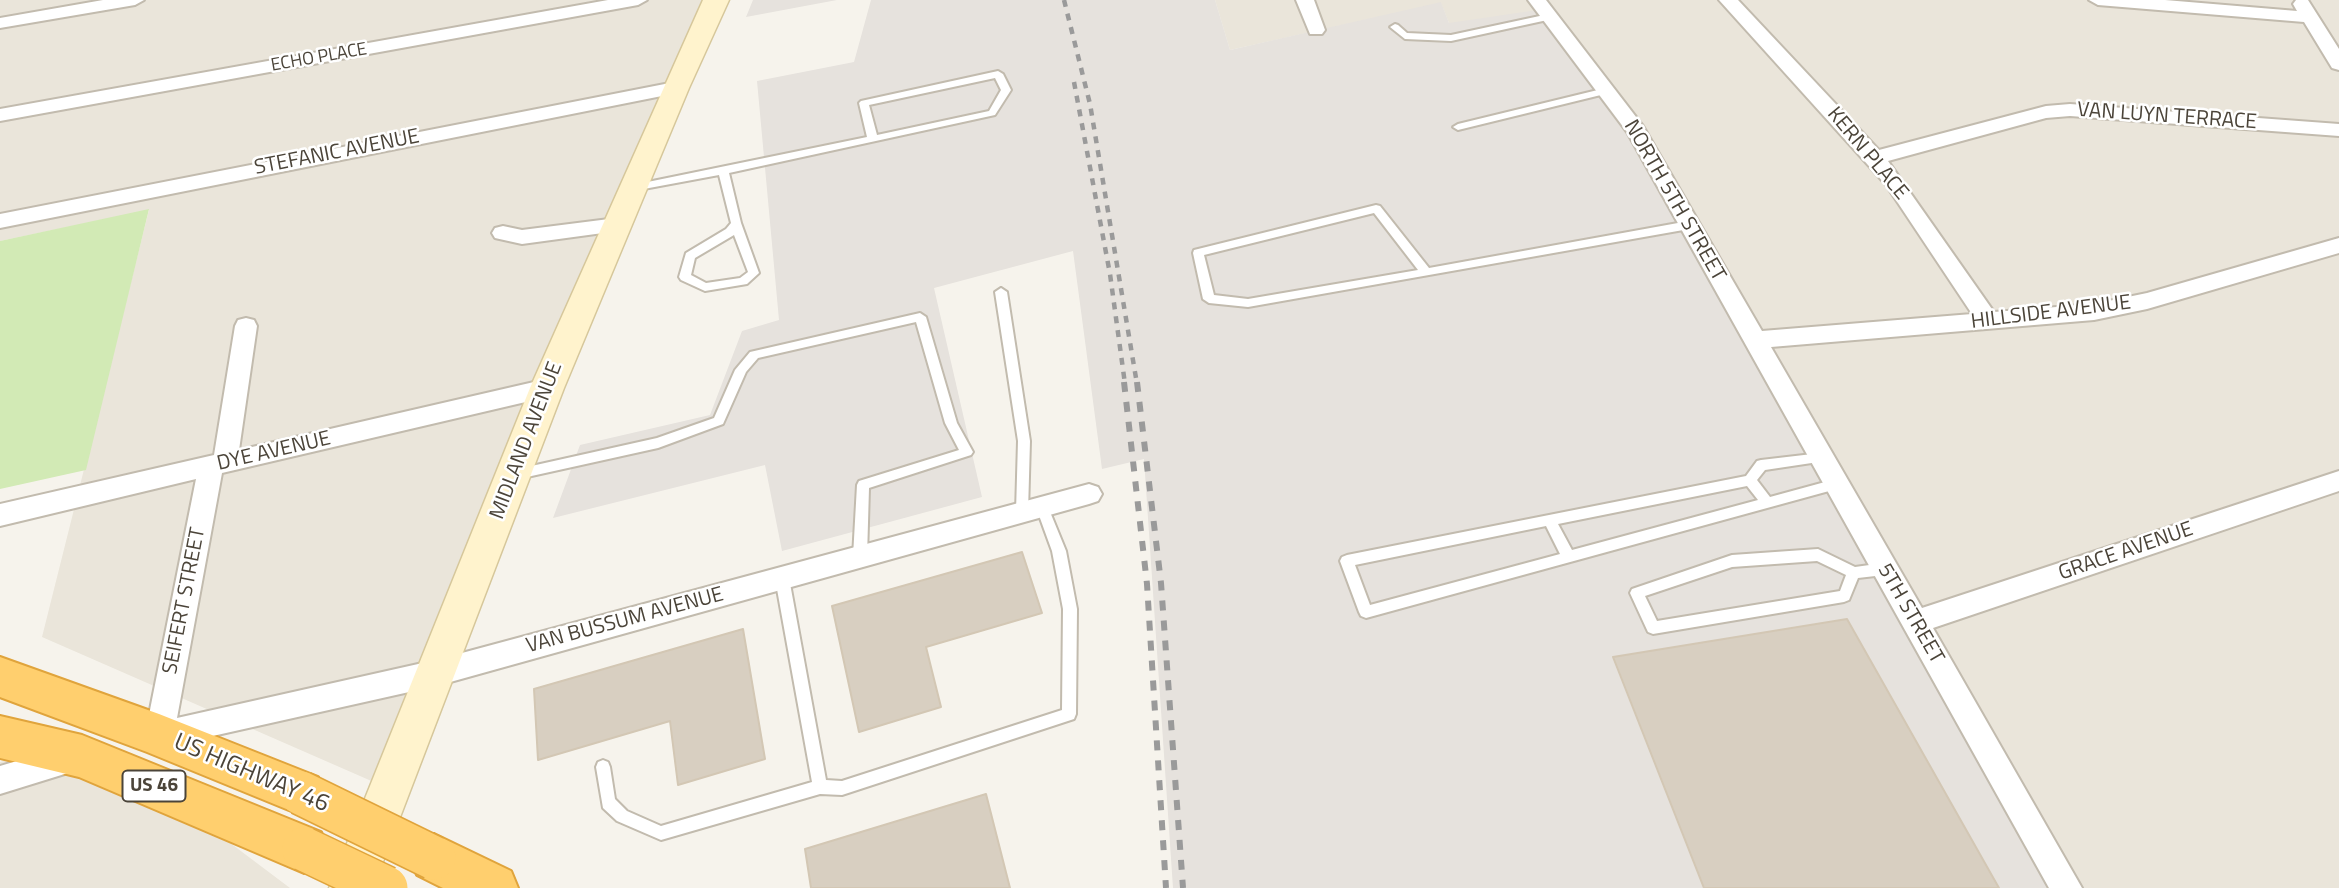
<!DOCTYPE html>
<style>
body{margin:0}
canvas{display:block;background:#f6f3ec}
</style>
<canvas width="2339" height="888"></canvas>
<script>
const context = document.querySelector('canvas').getContext('2d');
context.lineJoin = 'round';
function fillPath(path, color) {
  context.fillStyle = color;
  context.fill(path, 'evenodd');
}
function toPath(rows) {
  const path = new Path2D();
  for (const r of rows) {
    path.moveTo(r[0], r[1]);
    for (let i = 2; i < r.length; i += 2) path.lineTo(r[i], r[i + 1]);
  }
  return path;
}
function strokePath(path, color, width, dash) {
  context.strokeStyle = color;
  context.lineWidth = width;
  context.lineCap = dash ? 'butt' : 'round';
  context.setLineDash(dash || []);
  context.stroke(path);
}
function write(font, color, halo, rows, align = 'center') {
  context.font = font + ' "Titillium Web",sans-serif';
  context.lineWidth = 5;
  context.setLineDash([]);
  context.textBaseline = 'middle';
  context.strokeStyle = halo;
  context.fillStyle = color;
  for (const [text, x, y, turn = 0] of rows) {
    context.save();
    context.translate(x, y);
    context.rotate((+turn || 0) * Math.PI / 180);
    context.textAlign = isNaN(turn) ? turn : align;
    if (halo) context.strokeText(text, 0, 0);
    context.fillText(text, 0, 0);
    context.restore();
  }
}
const residential = toPath([
 [0,0,706,0,550,342,376,783,42,637,149,210,0,241],
 [1215,0,2339,0,2339,888,2075,888,1449,23,1441,3,1230,50],
 [46,751,177,803,290,888,0,888,0,762]
]);
const industrial = toPath([
 [753,0,837,0,746,17],
 [871,0,1215,0,1230,50,1441,2,1449,23,1544,9,1656,153,2075,888,1173,888,1144,459,1102,469,1073,251,934,288,982,497,782,551,765,465,553,518,580,445,710,415,742,331,779,320,757,81,854,62]
]);
const green = toPath([
 [149,209,86,470,0,489,0,241]
]);
const building = toPath([
 [1022,552,1042,613,926,647,941,707,859,732,832,606,1022,552],
 [1847,619,1999,888,1704,888,1613,657,1847,619],
 [743,629,765,759,678,785,670,721,538,760,534,689,743,629],
 [986,794,1010,888,811,888,805,849,986,794]
]);
const lane = toPath([
 [1549,14,1552,15,1552,19,1451,41,1405,39,1390,27,1395,24,1398,25,1407,33,1451,35,1549,14],
 [998,71,1003,74,1011,90,995,115,729,173,741,223,759,273,747,284,705,291,681,280,679,277,686,253,726,229,731,223,719,175,633,191,628,188,633,185,867,137,859,103,861,101,998,71],
 [995,78,1001,90,989,111,877,135,869,105,995,78],
 [734,235,748,272,740,278,706,283,691,275,695,258,734,235],
 [1606,88,1611,91,1609,93,1458,130,1453,127,1458,124,1606,88],
 [1376,205,1380,206,1429,268,1689,221,1694,225,1689,229,1248,307,1209,303,1203,299,1193,253,1194,250,1376,205],
 [1374,213,1418,270,1248,299,1214,295,1204,255,1374,213],
 [1001,288,1007,292,1030,441,1028,512,1027,516,1022,517,1017,516,1016,512,1018,441,995,292,1001,288],
 [920,313,926,317,957,423,973,452,971,455,869,488,867,557,865,561,860,563,855,561,853,557,857,485,859,481,959,450,945,423,916,322,758,358,746,372,723,424,658,448,518,479,514,478,512,474,514,470,518,469,657,438,714,418,735,370,750,352,920,313],
 [1821,453,1825,455,1827,458,1825,461,1765,470,1757,480,1770,497,1836,479,1840,480,1842,484,1840,488,1366,618,1361,616,1359,612,1340,561,1342,557,1347,555,1746,476,1757,461,1761,460,1821,453],
 [1747,486,1758,500,1572,550,1558,524,1747,486],
 [1546,526,1560,554,1370,605,1355,565,1546,526],
 [1042,502,1046,503,1048,507,1066,551,1077,609,1076,714,1074,719,842,795,820,794,661,840,617,821,603,808,596,767,598,762,603,760,608,762,610,767,615,799,627,811,661,826,812,782,775,578,777,574,782,572,787,574,789,578,826,780,842,781,1062,710,1063,609,1052,551,1036,507,1038,503,1042,502],
 [1818,549,1855,567,1884,563,1889,565,1891,569,1889,573,1884,575,1858,578,1849,600,1844,602,1653,634,1648,632,1630,593,1632,589,1732,555,1818,549],
 [1817,561,1846,575,1840,591,1657,621,1645,596,1732,567,1817,561]
]);
const street = toPath([
 [103,0,144,0,135,5,0,28,0,18,103,0],
 [608,0,647,0,638,5,0,121,0,109,608,0],
 [1296,0,1314,0,1325,30,1322,34,1310,34,1296,0],
 [1528,0,1546,0,1643,126,1762,331,1972,314,1886,185,1719,0,1738,0,1879,150,2046,106,2070,104,2339,124,2339,136,2070,116,2046,118,1888,161,1994,312,2094,304,2147,293,2339,238,2339,253,2147,309,2094,320,1771,347,1922,608,2339,471,2339,491,1933,628,2082,888,2049,888,1627,132,1528,0],
 [2089,0,2165,0,2297,11,2293,4,2296,0,2308,0,2339,49,2339,70,2332,68,2304,22,2098,5,2089,0],
 [675,82,685,88,682,92,0,228,0,214,675,82],
 [617,218,625,220,628,225,625,230,522,244,495,238,492,233,495,228,503,226,522,230,617,218],
 [246,318,254,320,257,326,239,450,547,379,555,382,559,388,555,394,547,397,222,473,177,718,436,660,1089,484,1098,487,1102,494,1098,501,1089,504,436,686,159,748,149,744,145,735,196,479,0,526,0,504,214,455,235,326,238,320,246,318],
 [74,744,84,748,89,758,84,768,0,794,0,766,74,744]
]);
const secondary = toPath([
 [703,0,729,0,689,88,564,388,373,888,329,888,530,388,703,0]
]);
const highway = toPath([
 [0,657,159,714,318,777,324,793,318,809,301,815,147,752,0,697,0,657],
 [0,716,82,735,321,832,328,849,321,866,304,873,79,777,0,758,0,716],
 [434,834,511,871,518,888,443,888,417,875,410,858,417,841,434,834]
]);
const railFar1 = toPath([
 [1064,0,1090,104,1137,384],
 [1074,82,1110,274,1125,384]
]);
const rail = toPath([
 [1124,382,1147,584,1166,888],
 [1137,382,1161,583,1183,888]
]);
const highwayBridge = toPath([
 [301,793,434,858],
 [304,849,386,888]
]);
const farStreetnames = [
 ["ECHO PLACE",319,58,-10]
];
const shields = [
 [154,786,63]
];
const shieldNames = [
 ["US 46",154,786]
];
const streetNames = [
 ["VAN LUYN TERRACE",2167,117,4],
 ["STEFANIC AVENUE",337,153,-11],
 ["KERN PLACE",1867,154,50],
 ["NORTH 5TH STREET",1674,201,60],
 ["HILLSIDE AVENUE",2051,313,-7],
 ["MIDLAND AVENUE",527,441,-69],
 ["DYE AVENUE",274,452,-13],
 ["GRACE AVENUE",2126,552,-19],
 ["SEIFERT STREET",185,601,-79],
 ["5TH STREET",1910,614,60],
 ["VAN BUSSUM AVENUE",625,621,-15]
];
const nearStreetnames = [
 ["US HIGHWAY 46",251,774,23]
];
fillPath(residential, '#eae5da');
fillPath(industrial, '#e6e2dd');
fillPath(green, '#d2eab5');
fillPath(building, '#d8cfc1');
strokePath(building, '#d3c7b4', 2);
strokePath(lane, '#c2bbae', 4);
strokePath(street, '#c2bbae', 4);
strokePath(secondary, '#d6c79b', 3);
strokePath(highway, '#e0a43c', 4);
fillPath(lane, '#fff');
fillPath(street, '#fff');
fillPath(secondary, '#fff3cd');
fillPath(highway, '#ffcf6e');
strokePath(railFar1, '#9a9a9a', 4.5, [7, 7]);
strokePath(rail, '#9a9a9a', 6, [10, 10]);
strokePath(highwayBridge, '#e0a43c', 46, []);
strokePath(highwayBridge, '#ffcf6e', 43);
write('18px', '#4b4439', '#fff', farStreetnames);
for (const [x, y, w] of shields) {
  const box = new Path2D();
  box.roundRect(x - w / 2, y - 15.5, w, 31, 5);
  context.fillStyle = '#fff';
  context.fill(box);
  strokePath(box, '#4b4439', 2);
}
write('bold 19px', '#4b4439', null, shieldNames);
write('21px', '#4b4439', '#fff', streetNames);
write('24px', '#4b4439', '#fff', nearStreetnames);
</script>
